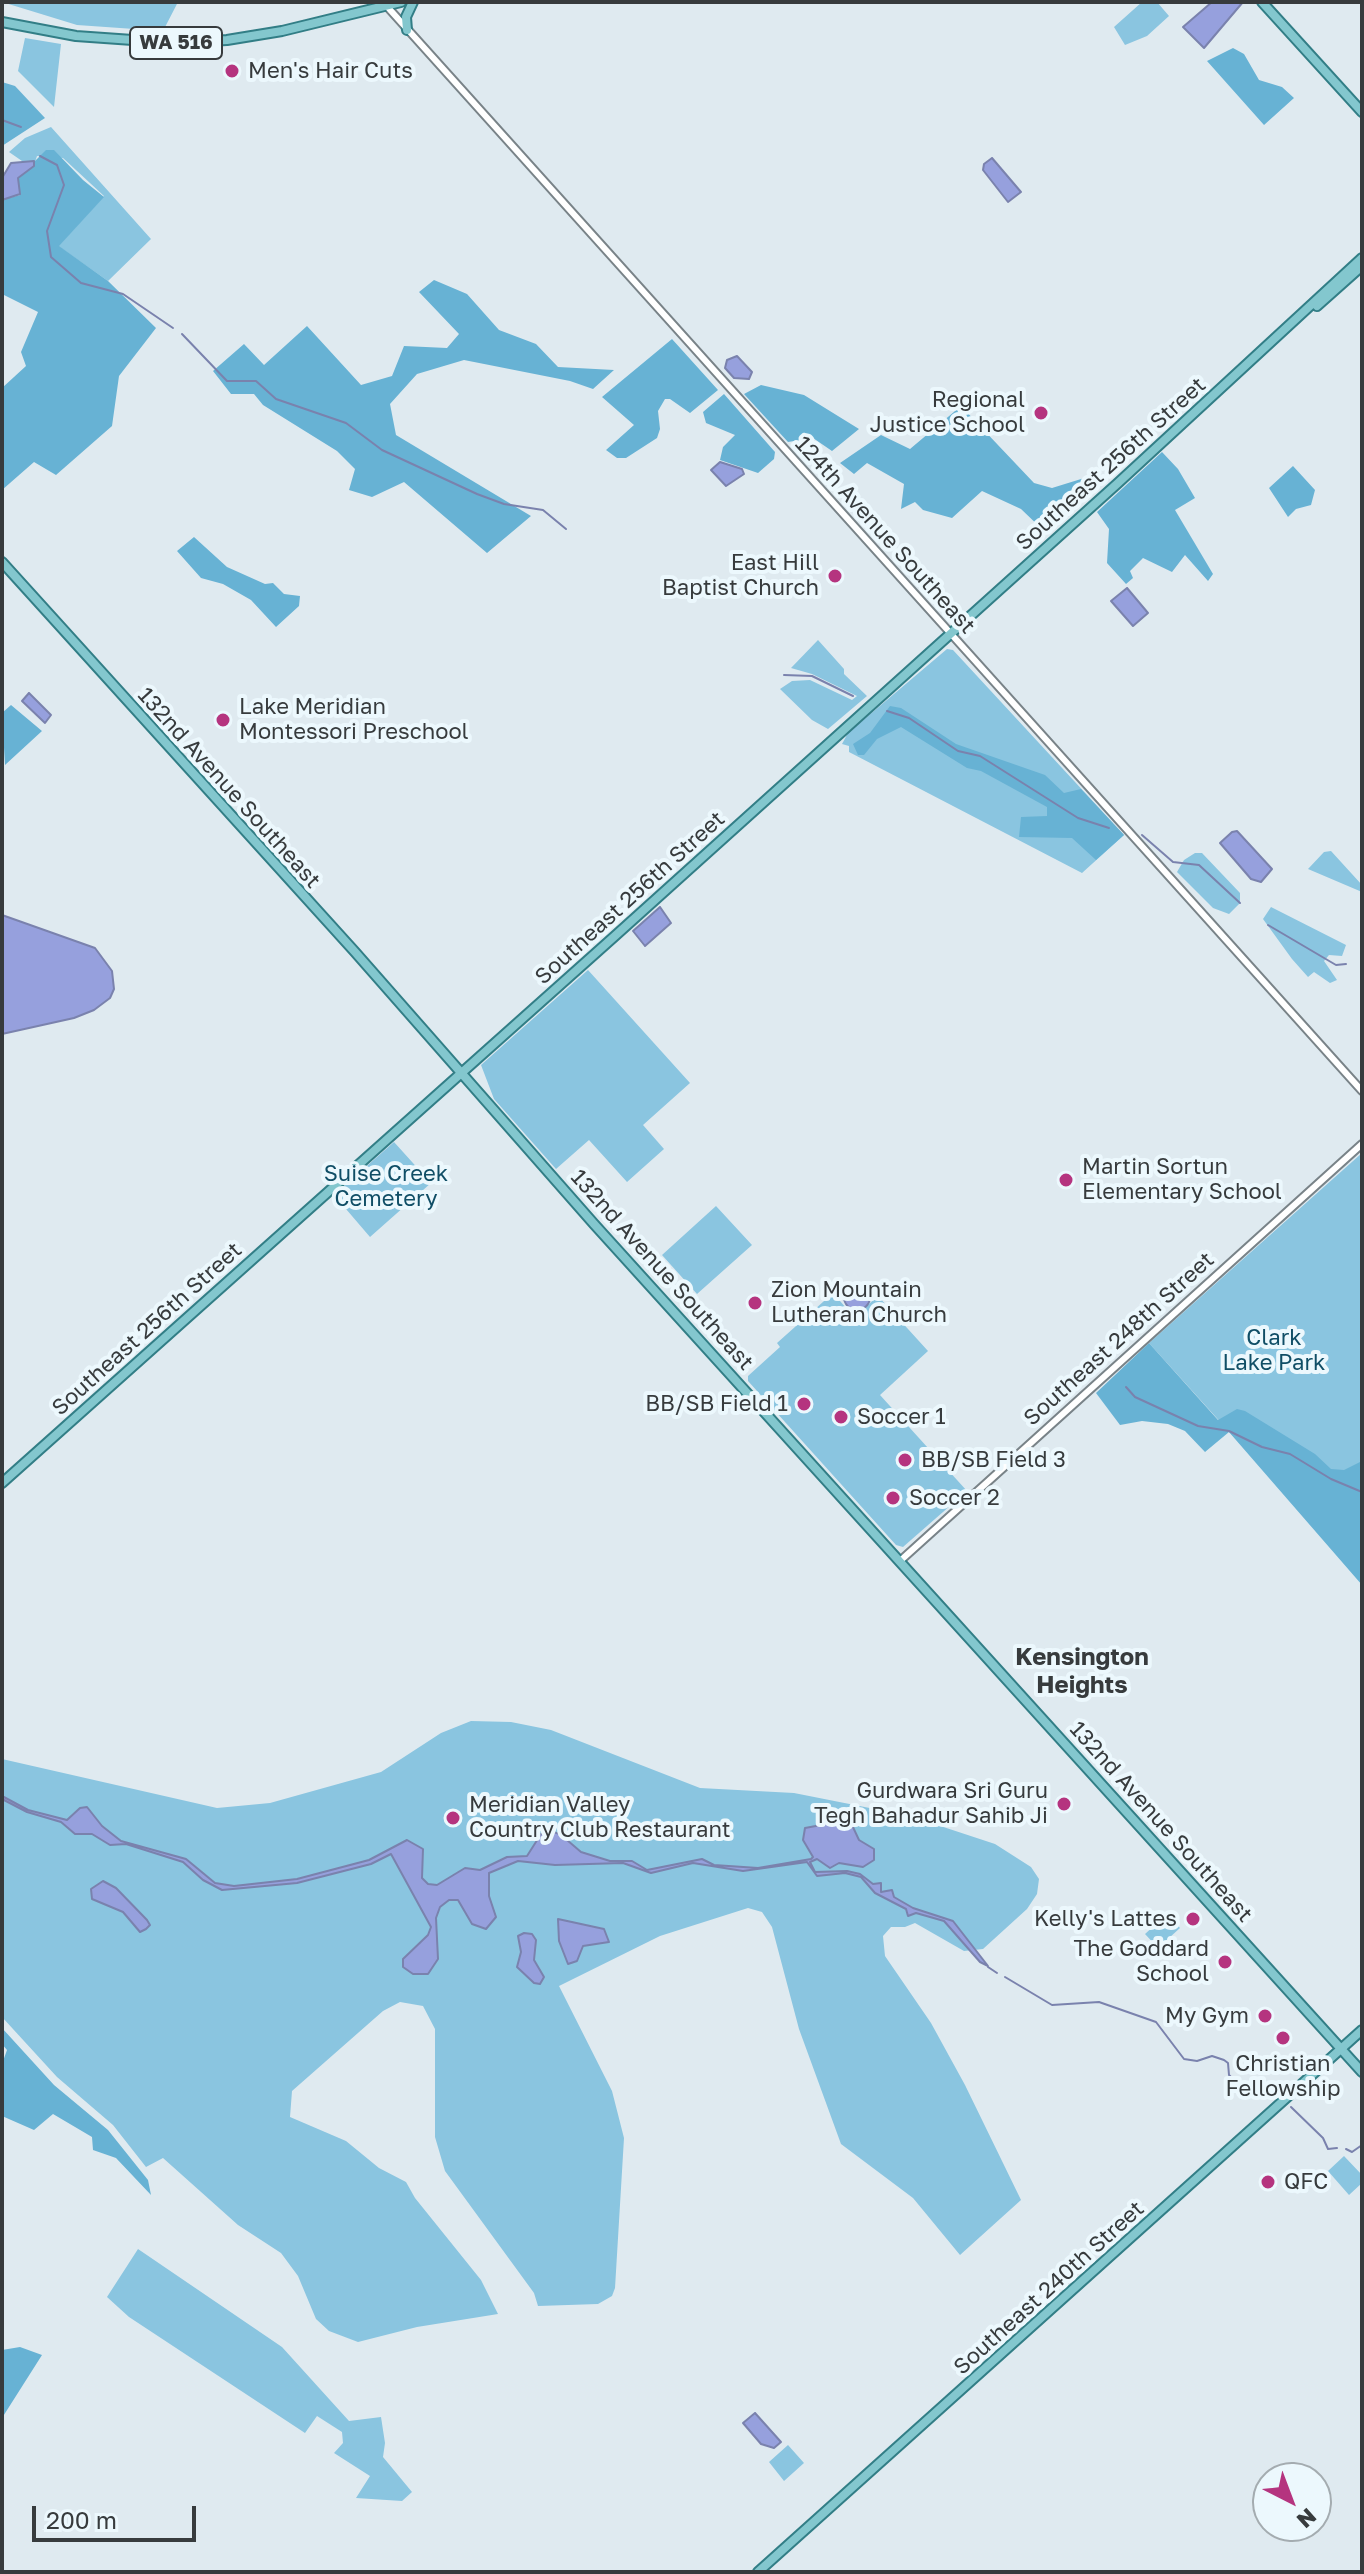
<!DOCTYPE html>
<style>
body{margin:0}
#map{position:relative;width:1364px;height:2574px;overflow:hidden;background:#dfeaf0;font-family:"Golos Text",sans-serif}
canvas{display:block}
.frame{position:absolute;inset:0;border:4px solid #373b3d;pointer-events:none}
.north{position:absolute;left:1252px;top:2462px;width:80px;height:80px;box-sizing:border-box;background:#ecf8fd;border:2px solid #a4acb0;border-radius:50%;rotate:138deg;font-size:22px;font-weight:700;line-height:32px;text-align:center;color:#373b3d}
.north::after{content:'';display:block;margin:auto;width:28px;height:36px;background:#b5347f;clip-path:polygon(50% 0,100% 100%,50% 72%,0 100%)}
.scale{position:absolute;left:32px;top:2506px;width:164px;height:36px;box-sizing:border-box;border:4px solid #373b3d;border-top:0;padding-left:10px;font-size:24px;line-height:28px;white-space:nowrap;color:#373b3d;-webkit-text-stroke:6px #ecf8fd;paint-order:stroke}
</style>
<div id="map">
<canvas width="1364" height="2574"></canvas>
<div class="frame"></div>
<div class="north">N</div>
<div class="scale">200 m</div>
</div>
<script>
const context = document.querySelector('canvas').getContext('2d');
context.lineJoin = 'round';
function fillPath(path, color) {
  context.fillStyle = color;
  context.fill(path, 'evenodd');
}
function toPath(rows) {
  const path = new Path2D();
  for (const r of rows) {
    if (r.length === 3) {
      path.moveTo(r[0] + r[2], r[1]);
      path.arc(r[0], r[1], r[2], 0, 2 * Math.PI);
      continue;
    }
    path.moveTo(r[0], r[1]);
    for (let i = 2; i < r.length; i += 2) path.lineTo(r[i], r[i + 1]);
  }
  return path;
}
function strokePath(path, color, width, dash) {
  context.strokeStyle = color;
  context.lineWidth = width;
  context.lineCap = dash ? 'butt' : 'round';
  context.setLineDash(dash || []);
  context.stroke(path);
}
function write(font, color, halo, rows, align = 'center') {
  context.font = font + ' "Golos Text",sans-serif';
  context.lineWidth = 8;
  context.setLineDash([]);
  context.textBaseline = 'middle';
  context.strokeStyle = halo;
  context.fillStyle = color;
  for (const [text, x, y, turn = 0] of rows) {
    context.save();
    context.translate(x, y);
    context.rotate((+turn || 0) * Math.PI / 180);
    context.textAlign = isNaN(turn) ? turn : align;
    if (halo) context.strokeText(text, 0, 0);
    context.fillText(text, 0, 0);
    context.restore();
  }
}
const green = toPath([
 [2,2,178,2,163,31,77,25],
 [1142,2,1157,2,1169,16,1147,36,1125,45,1114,27],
 [25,38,61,44,54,107,18,71],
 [51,127,151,239,108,281,58,246,104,196,63,158,37,156,35,162,22,161,9,152,25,138],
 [818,640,844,669,844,674,867,696,828,729,812,720,780,689,792,681,810,680,852,700,857,696,812,674,791,668],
 [947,649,953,650,1124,835,1082,873,849,752,849,746,842,744,848,733],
 [1331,851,1362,885,1362,892,1308,869,1324,852],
 [1195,853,1202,853,1240,893,1240,903,1229,914,1213,908,1177,872,1184,860],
 [1271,907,1346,945,1342,956,1329,955,1324,961,1337,980,1330,983,1314,972,1308,977,1292,959,1263,919],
 [588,970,690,1083,643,1125,664,1149,627,1182,589,1140,556,1169,494,1099,481,1065],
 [394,1142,431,1183,370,1237,334,1195],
 [1362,1153,1362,1579,1149,1343],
 [716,1206,752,1245,697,1294,662,1255],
 [833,1293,854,1317,878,1296,928,1351,880,1395,967,1491,903,1547,896,1545,748,1381,748,1376,780,1347,777,1343],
 [471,1721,511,1722,551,1730,700,1788,794,1793,910,1816,995,1844,1031,1867,1039,1879,1037,1894,1027,1909,983,1949,964,1951,915,1923,905,1927,891,1927,883,1936,885,1956,931,2023,965,2085,1021,2200,960,2255,913,2198,841,2144,799,2029,772,1927,762,1912,748,1908,660,1936,559,1986,612,2091,624,2138,615,2288,612,2296,598,2304,538,2306,534,2293,445,2171,435,2137,435,2029,423,2006,400,2002,383,2011,292,2091,290,2117,346,2141,379,2168,406,2182,415,2198,481,2280,498,2314,417,2327,358,2342,329,2331,316,2319,298,2276,281,2253,238,2225,163,2158,146,2167,113,2125,57,2077,2,2017,2,1759,217,1808,270,1803,381,1772,441,1733],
 [1167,1914,1180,1928,1158,1948,1145,1934],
 [1344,2156,1362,2175,1362,2183,1349,2195,1328,2171],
 [138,2249,282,2347,349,2421,381,2417,385,2443,383,2457,412,2492,402,2501,356,2498,370,2476,334,2453,343,2443,342,2432,317,2416,305,2433,129,2317,107,2297],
 [788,2445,804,2463,784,2481,769,2462]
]);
const forest = toPath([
 [1233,48,1244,54,1259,80,1282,87,1294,98,1264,125,1207,61],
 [2,82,15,86,45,118,2,146],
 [46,150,54,150,83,180,104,197,59,246,108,281,156,328,119,376,112,426,56,475,34,462,2,490,2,388,26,366,21,352,38,312,2,294,2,200,20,195,18,178],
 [434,280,467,294,499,330,536,344,558,367,614,370,593,389,570,381,464,360,417,374,390,404,396,435,531,516,487,553,404,482,372,497,349,490,355,469,337,451,263,405,254,394,231,394,213,371,244,344,264,365,307,326,361,385,392,376,404,346,447,348,459,334,419,292],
 [672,339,718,390,690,413,670,399,665,399,658,411,660,429,657,438,626,458,617,458,606,450,634,425,602,397],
 [761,385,804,395,859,429,832,451,813,438,788,442,744,394],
 [724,394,775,452,774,459,758,473,720,460,723,447,735,435,706,423,703,412],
 [961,406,1034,483,1052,488,1094,475,1101,482,1044,531,1021,509,982,491,952,518,923,510,915,502,901,509,904,484,867,463,854,474,840,463,881,435,910,449],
 [1162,452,1178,469,1195,498,1175,510,1213,574,1208,581,1185,555,1172,572,1143,558,1130,571,1133,578,1126,584,1107,563,1109,529,1097,512],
 [1293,466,1315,490,1311,505,1296,509,1288,517,1269,488],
 [194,537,227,567,265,584,273,583,284,594,300,596,299,606,276,627,251,600,223,584,201,578,177,551],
 [11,705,42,731,5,765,2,713],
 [890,706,901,708,956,744,1045,775,1064,793,1081,789,1124,835,1096,860,1072,838,1019,837,1021,817,1047,816,1047,807,981,771,967,768,901,727,877,739,864,755,858,755,853,744,870,733],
 [1149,1343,1218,1420,1237,1409,1245,1411,1315,1454,1331,1469,1344,1470,1362,1461,1362,1585,1229,1432,1205,1452,1185,1431,1168,1424,1142,1421,1120,1425,1096,1393],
 [2,2028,54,2085,108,2130,148,2180,151,2195,116,2158,93,2150,92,2137,53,2114,34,2130,2,2116,2,2064,7,2050,2,2044],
 [20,2347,42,2355,2,2418,2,2350]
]);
const water = toPath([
 [1212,2,1243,2,1204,48,1183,27,1212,2],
 [992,158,1021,192,1008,202,983,170,984,164,992,158],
 [34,161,34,166,18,178,20,194,2,200,2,178,11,163,34,161],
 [737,356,752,372,749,379,734,378,725,368,727,360,737,356],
 [720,462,742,469,744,474,726,486,711,470,720,462],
 [1127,588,1148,613,1133,626,1111,601,1127,588],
 [29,693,51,715,45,723,22,701,29,693],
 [1237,831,1272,869,1261,882,1251,879,1220,843,1232,832,1237,831],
 [660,907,671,923,645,946,633,931,660,907],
 [2,915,95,948,112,971,114,989,110,998,94,1010,74,1018,2,1034,2,915],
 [857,1297,13],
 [2,1796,28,1810,67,1820,80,1808,87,1807,102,1826,121,1841,186,1859,215,1883,234,1886,297,1879,369,1860,407,1840,423,1849,422,1878,428,1884,437,1885,465,1868,480,1870,507,1857,527,1856,541,1834,550,1831,560,1834,581,1852,610,1861,632,1861,647,1870,702,1859,714,1865,758,1868,811,1859,813,1857,803,1840,805,1828,843,1821,852,1825,859,1840,874,1849,874,1860,863,1867,839,1863,830,1868,817,1859,810,1862,815,1872,847,1871,860,1874,873,1884,881,1883,881,1892,892,1890,894,1897,913,1908,953,1921,988,1966,980,1962,944,1921,916,1913,908,1916,906,1909,875,1893,861,1877,845,1873,817,1876,807,1862,743,1871,693,1863,651,1873,623,1863,555,1865,518,1861,489,1873,489,1896,496,1917,486,1929,472,1924,458,1900,449,1900,440,1907,436,1918,438,1959,428,1974,413,1974,403,1967,403,1959,428,1935,431,1927,391,1854,371,1864,297,1883,222,1890,203,1880,183,1862,126,1844,110,1845,92,1834,75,1834,61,1822,27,1812,2,1799,2,1796],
 [103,1881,116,1888,147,1920,150,1925,146,1929,140,1932,123,1912,92,1899,91,1889,103,1881],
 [558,1919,604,1929,609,1942,583,1946,577,1961,568,1964,559,1941,558,1919],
 [524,1933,532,1934,536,1940,534,1960,544,1977,540,1984,534,1983,517,1967,521,1952,518,1936,524,1933],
 [755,2413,781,2442,774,2448,761,2444,743,2423,755,2413]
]);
const stream = toPath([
 [2,120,21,127],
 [40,156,57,165,64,185,47,231,51,257,81,283,123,294,173,328],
 [182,334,227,381,256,381,276,399,346,423,382,450,477,494,504,504,543,510,566,529],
 [784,675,812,676,853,696],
 [887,711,909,718,958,751,980,756,1078,818,1109,828],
 [1142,835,1173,862,1199,865,1240,903],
 [1268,925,1336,965,1346,964],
 [1126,1387,1135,1397,1198,1426,1229,1431,1262,1447,1290,1454,1331,1479,1362,1492],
 [988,1967,997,1973],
 [1005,1977,1052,2005,1099,2002,1156,2022,1184,2059,1197,2061,1212,2056,1224,2060,1228,2063,1229,2075,1236,2082,1249,2090,1263,2090,1274,2096],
 [1291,2107,1323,2138,1328,2149,1337,2148],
 [1346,2149,1352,2152,1362,2145]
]);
const minor = toPath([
 [383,2,1362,1091],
 [900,1561,1362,1144]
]);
const major = toPath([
 [1262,2,1362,112],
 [2,22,76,36,175,43,227,40,282,31,401,2],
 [407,30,406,17,413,2],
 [1317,306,1362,266],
 [2,562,355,952,594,1224,1362,2072],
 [2,1483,616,935,1118,483,1362,258],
 [758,2572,1362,2030]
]);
const markers = [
 [232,71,8,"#b5347f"],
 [1041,413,8,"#b5347f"],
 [835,576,8,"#b5347f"],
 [223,720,8,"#b5347f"],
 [1066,1180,8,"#b5347f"],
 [755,1303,8,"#b5347f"],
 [804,1404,8,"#b5347f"],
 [841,1417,8,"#b5347f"],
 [905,1460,8,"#b5347f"],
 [893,1498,8,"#b5347f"],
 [1064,1804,8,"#b5347f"],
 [453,1818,8,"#b5347f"],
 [1193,1919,8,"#b5347f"],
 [1225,1962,8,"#b5347f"],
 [1265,2016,8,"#b5347f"],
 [1283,2038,8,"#b5347f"],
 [1268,2182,8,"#b5347f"]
];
const shields = [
 [176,43,92]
];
const shieldNames = [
 ["WA 516",176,43]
];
const poiNames = [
 ["Men's Hair Cuts",248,71],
 ["Regional",1025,400,"right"],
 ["Justice School",1025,425,"right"],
 ["East Hill",819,563,"right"],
 ["Baptist Church",819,588,"right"],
 ["Lake Meridian",239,707],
 ["Montessori Preschool",239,732],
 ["Martin Sortun",1082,1167],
 ["Elementary School",1082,1192],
 ["Zion Mountain",771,1290],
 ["Lutheran Church",771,1315],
 ["BB/SB Field 1",788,1404,"right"],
 ["Soccer 1",857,1417],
 ["BB/SB Field 3",921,1460],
 ["Soccer 2",909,1498],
 ["Gurdwara Sri Guru",1048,1791,"right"],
 ["Tegh Bahadur Sahib Ji",1048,1816,"right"],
 ["Meridian Valley",469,1805],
 ["Country Club Restaurant",469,1830],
 ["Kelly's Lattes",1177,1919,"right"],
 ["The Goddard",1209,1949,"right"],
 ["School",1209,1974,"right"],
 ["My Gym",1249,2016,"right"],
 ["Christian",1283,2064,"center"],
 ["Fellowship",1283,2089,"center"],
 ["QFC",1284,2182]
];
const streetNames = [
 ["Southeast 256th Street",1111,464,-42],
 ["124th Avenue Southeast",885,535,48],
 ["132nd Avenue Southeast",229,788,48],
 ["Southeast 256th Street",630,898,-42],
 ["132nd Avenue Southeast",662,1270,48],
 ["Southeast 256th Street",147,1329,-42],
 ["Southeast 248th Street",1119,1339,-42],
 ["132nd Avenue Southeast",1161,1822,48],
 ["Southeast 240th Street",1049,2288,-42]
];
const parkNames = [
 ["Suise Creek",386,1174],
 ["Cemetery",386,1199],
 ["Clark",1274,1338],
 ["Lake Park",1274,1363]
];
const neighbourhoodNames = [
 ["Kensington",1082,1657],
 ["Heights",1082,1685]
];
fillPath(green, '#8ac5e0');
fillPath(forest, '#67b2d4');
fillPath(water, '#96a0dd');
strokePath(water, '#7a82ad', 2);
strokePath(stream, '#7a82ad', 2);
strokePath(minor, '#798388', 10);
strokePath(major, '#327e86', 12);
strokePath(minor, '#fff', 6);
strokePath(major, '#83c7ce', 8);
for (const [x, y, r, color] of markers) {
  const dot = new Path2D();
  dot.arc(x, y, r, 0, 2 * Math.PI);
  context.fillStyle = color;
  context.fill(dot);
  strokePath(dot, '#ecf8fd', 3);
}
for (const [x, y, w] of shields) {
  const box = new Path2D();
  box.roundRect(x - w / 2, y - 16, w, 32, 6);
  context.fillStyle = '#ecf8fd';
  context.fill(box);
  strokePath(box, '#373b3d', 2);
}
write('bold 20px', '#373b3d', null, shieldNames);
write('22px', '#373b3d', '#ecf8fd', poiNames, 'left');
write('22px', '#373b3d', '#ecf8fd', streetNames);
write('22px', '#104e66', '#ecf8fd', parkNames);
write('bold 24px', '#373b3d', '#ecf8fd', neighbourhoodNames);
</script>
